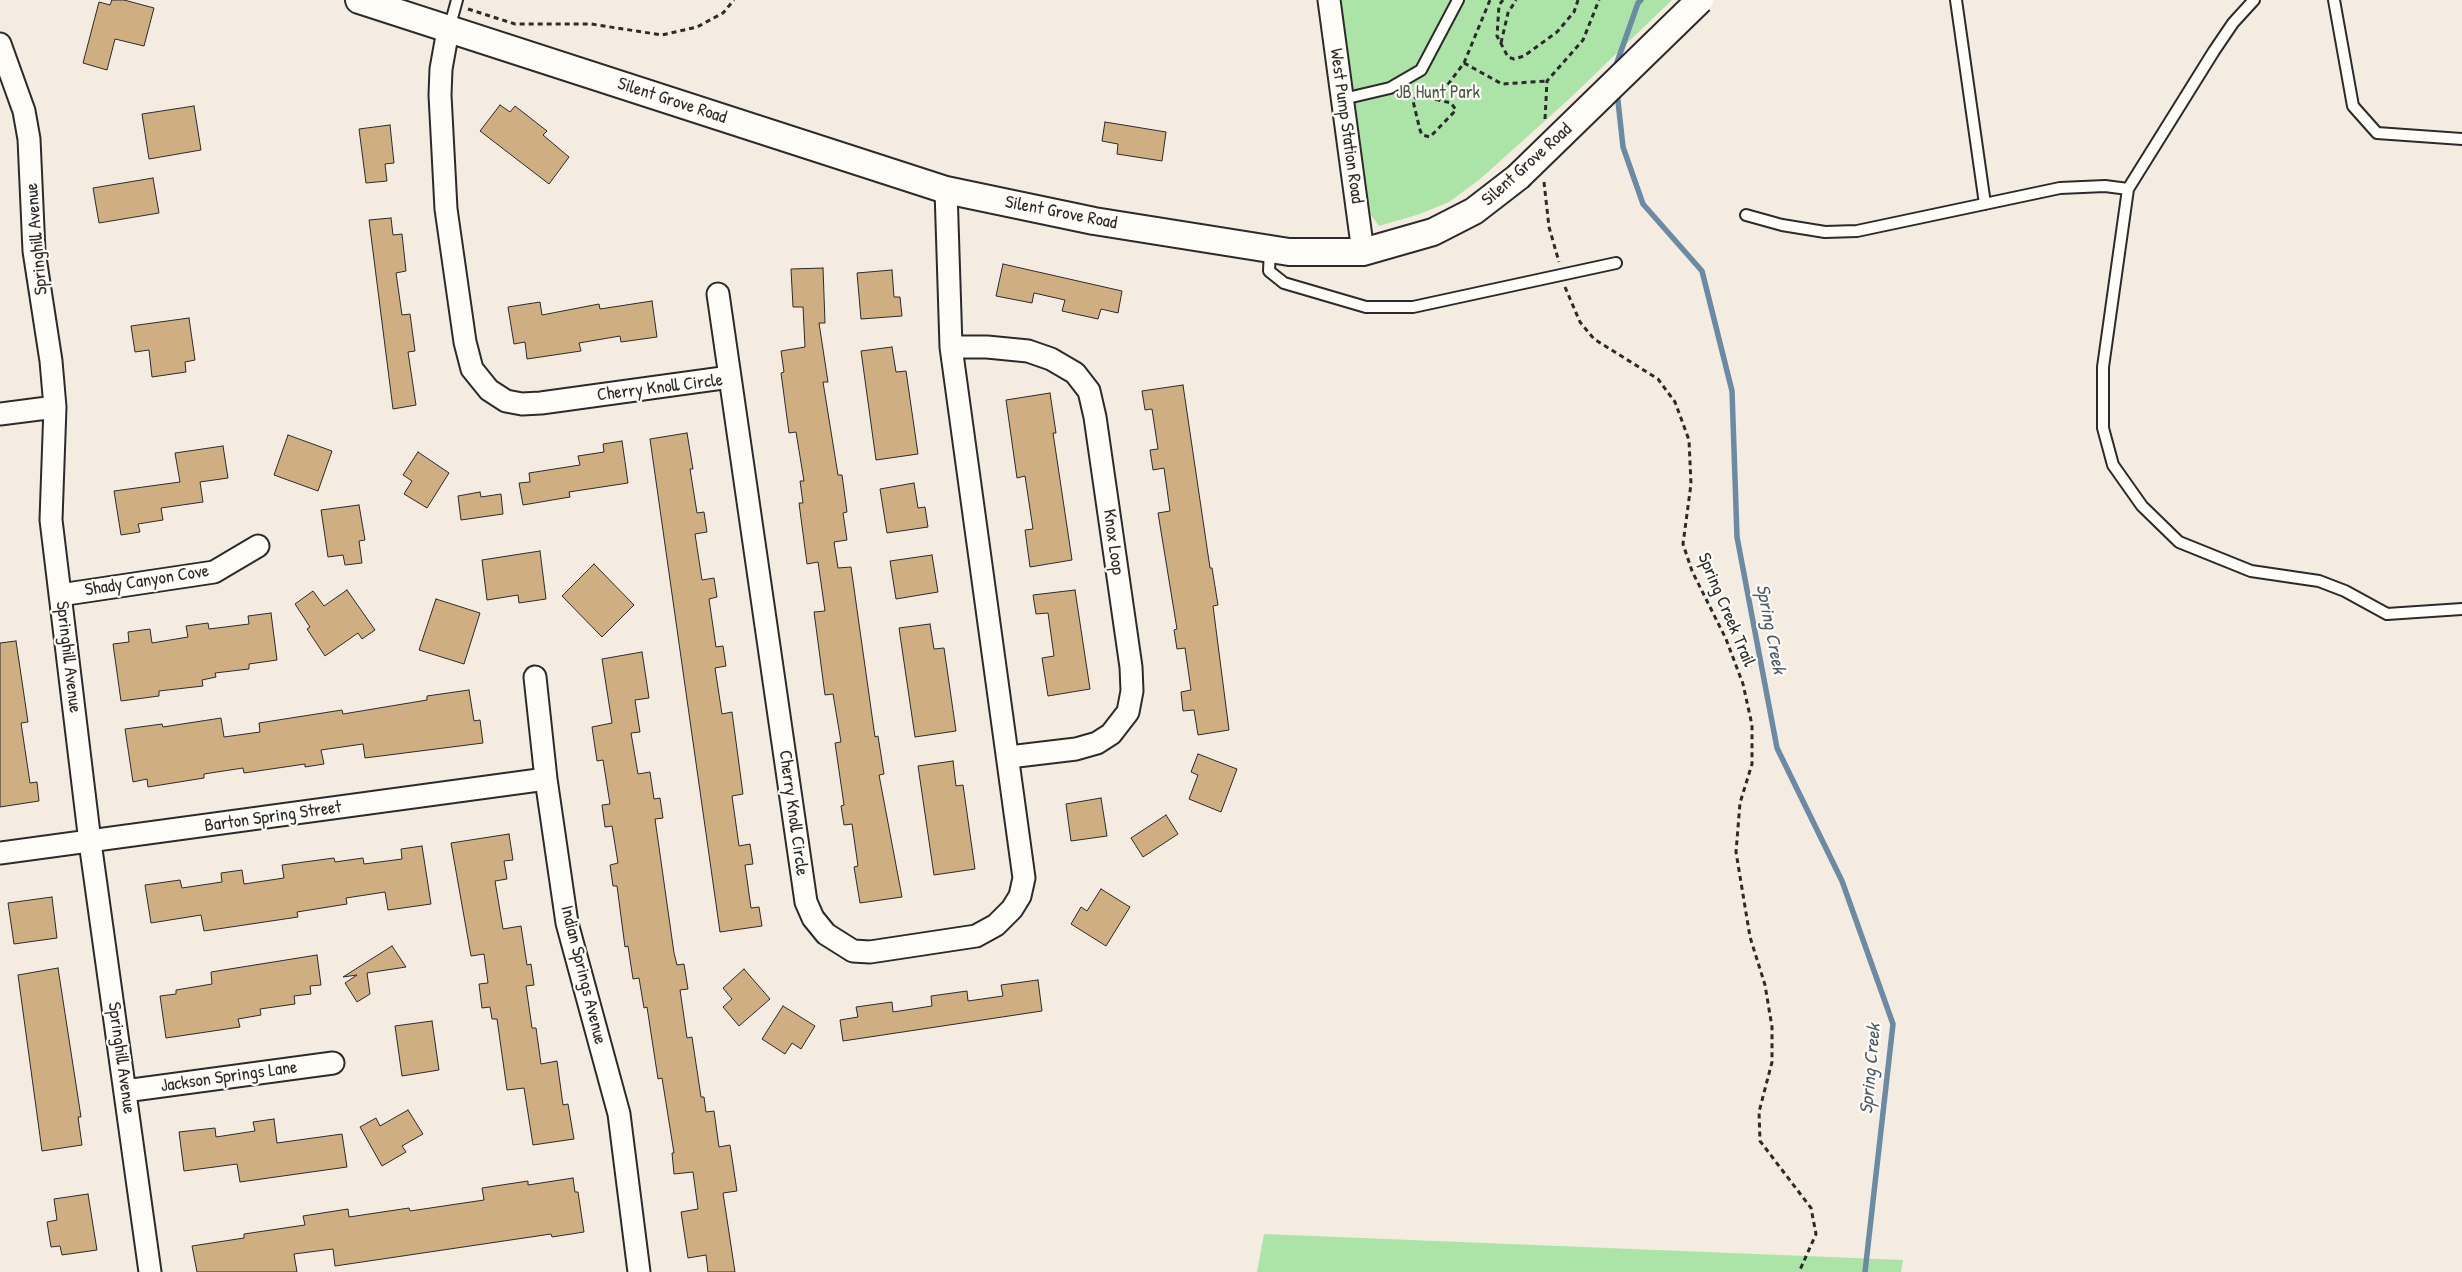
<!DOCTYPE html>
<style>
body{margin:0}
canvas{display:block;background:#f4ece0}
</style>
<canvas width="2462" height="1272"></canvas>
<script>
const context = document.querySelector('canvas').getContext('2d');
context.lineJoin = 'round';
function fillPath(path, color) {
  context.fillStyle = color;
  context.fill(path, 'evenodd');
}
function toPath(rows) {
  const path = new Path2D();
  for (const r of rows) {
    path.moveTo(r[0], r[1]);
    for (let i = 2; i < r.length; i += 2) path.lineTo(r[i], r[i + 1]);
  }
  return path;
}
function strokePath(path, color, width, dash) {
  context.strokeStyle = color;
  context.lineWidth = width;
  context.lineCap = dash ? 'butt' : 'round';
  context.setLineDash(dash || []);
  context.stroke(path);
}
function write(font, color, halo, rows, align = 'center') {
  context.font = font + ' "Patrick Hand",sans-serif';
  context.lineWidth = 4.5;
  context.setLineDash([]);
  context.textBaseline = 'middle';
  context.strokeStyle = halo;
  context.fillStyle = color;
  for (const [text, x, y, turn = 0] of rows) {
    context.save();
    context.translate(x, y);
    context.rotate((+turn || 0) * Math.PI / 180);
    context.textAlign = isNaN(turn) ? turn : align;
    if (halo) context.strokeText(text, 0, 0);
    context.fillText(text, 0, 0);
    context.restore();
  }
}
const green = toPath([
 [1341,0,1672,0,1567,101,1479,180,1449,202,1420,214,1379,226,1363,204,1346,101],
 [1264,1234,1903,1260,1901,1272,1257,1272]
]);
const stream = toPath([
 [1615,68,1638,3,1641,0],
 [1617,92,1623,147,1643,204,1702,271,1732,391,1737,537,1777,748,1842,881,1893,1024,1865,1272]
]);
const building = toPath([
 [112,0,124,0,154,8,144,46,115,39,107,70,83,63,99,2,110,5,112,0],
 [500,105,510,112,515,106,547,131,543,135,569,157,549,184,480,131,500,105],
 [194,106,201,150,149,159,142,114,194,106],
 [1105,122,1166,132,1162,161,1117,154,1118,144,1102,141,1105,122],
 [390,125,394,163,385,164,387,181,366,183,359,129,390,125],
 [153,178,159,213,99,223,93,188,153,178],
 [391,218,393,235,402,234,406,271,396,273,402,315,410,314,415,351,408,352,416,405,393,409,369,220,391,218],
 [1003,264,1122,291,1118,313,1101,309,1098,319,1062,311,1065,300,1034,293,1032,303,996,296,1003,264],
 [823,268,825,323,819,323,828,382,823,382,838,475,842,475,847,512,843,513,847,540,834,542,838,568,851,567,875,737,878,736,884,774,879,775,902,897,860,903,854,867,858,866,852,824,844,825,841,806,844,805,835,743,841,742,833,694,825,695,814,612,825,611,818,562,807,564,799,503,803,503,800,481,804,481,796,432,789,433,781,373,784,372,781,351,805,347,803,307,793,307,791,269,823,268],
 [892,270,894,297,900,297,902,316,861,319,857,273,892,270],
 [652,301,657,337,621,342,620,336,579,343,581,351,527,359,525,342,514,344,508,307,540,302,542,315,599,304,600,309,652,301],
 [189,318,195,360,185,362,186,372,152,377,149,350,135,352,131,326,189,318],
 [892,347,896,372,906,371,918,454,876,460,861,351,892,347],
 [1183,385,1210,568,1212,568,1218,605,1213,606,1229,730,1198,735,1194,710,1183,711,1181,692,1191,690,1185,648,1177,649,1174,630,1177,629,1158,513,1170,511,1164,468,1153,470,1150,450,1158,449,1152,409,1145,410,1142,391,1183,385],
 [1050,393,1056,433,1053,433,1072,560,1030,567,1025,530,1033,529,1025,476,1017,478,1006,400,1050,393],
 [687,433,693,469,690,469,697,513,704,512,707,532,695,534,702,580,714,578,717,597,709,599,716,647,723,646,726,666,715,668,722,714,732,712,743,794,732,796,739,846,750,844,753,864,745,865,751,908,759,907,762,926,720,932,650,439,687,433],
 [288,435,332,451,318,491,274,475,288,435],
 [622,441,628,483,569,492,570,497,523,505,519,483,530,482,529,473,580,465,578,456,604,452,603,444,622,441],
 [223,446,228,478,200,482,203,502,161,508,163,520,138,524,140,532,121,535,114,491,180,482,175,453,223,446],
 [418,452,449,473,427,508,404,494,412,481,403,475,418,452],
 [914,483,918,508,925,507,928,527,887,533,880,489,914,483],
 [480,492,481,497,501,494,503,514,461,520,458,496,480,492],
 [359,505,365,540,359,541,362,563,345,565,343,555,328,557,321,510,359,505],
 [540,551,546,599,519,603,518,595,487,600,482,560,540,551],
 [932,555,938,592,896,599,890,561,932,555],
 [594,564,634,605,602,637,562,596,594,564],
 [347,590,375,630,362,639,358,633,325,656,307,629,310,627,295,604,313,591,324,606,347,590],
 [1075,590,1090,689,1048,696,1042,658,1054,656,1048,613,1036,614,1033,595,1075,590],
 [436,599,480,613,464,664,419,650,436,599],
 [271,613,277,660,249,664,249,669,215,673,216,677,202,680,203,686,159,691,159,696,121,701,113,644,129,642,128,632,150,629,152,643,188,637,186,626,208,623,209,629,249,624,248,616,271,613],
 [930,624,934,649,944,648,956,731,915,737,899,628,930,624],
 [16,641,28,722,21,723,30,783,37,782,39,801,0,807,0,643,16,641],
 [642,652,649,698,635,700,640,732,631,733,638,774,650,772,654,799,660,798,663,818,655,819,674,953,677,965,684,964,688,989,680,990,687,1038,692,1037,701,1097,704,1097,706,1112,714,1111,719,1147,730,1145,737,1191,723,1193,735,1272,708,1272,706,1255,688,1258,681,1212,698,1209,693,1172,674,1174,672,1153,674,1153,662,1078,658,1079,647,1007,644,1008,639,978,633,979,628,946,625,947,617,886,613,886,610,865,618,863,612,826,605,827,602,805,610,804,603,760,597,761,592,727,612,723,602,659,642,652],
 [469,690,474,721,480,720,483,743,365,758,363,744,321,750,324,764,305,767,305,764,244,773,243,768,204,774,204,778,148,787,147,779,133,782,125,729,162,724,163,727,221,718,224,737,260,732,259,723,342,710,343,714,427,700,427,696,469,690],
 [1198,754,1237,769,1221,812,1189,799,1198,775,1191,772,1198,754],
 [953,761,956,786,963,785,975,869,934,875,918,766,953,761],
 [1101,798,1107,836,1071,841,1066,804,1101,798],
 [1166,815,1178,834,1143,857,1131,838,1166,815],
 [509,834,513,860,504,861,507,879,495,881,503,929,521,926,527,965,531,964,534,985,526,986,532,1028,536,1028,541,1064,557,1061,563,1105,568,1104,574,1139,533,1145,524,1088,507,1090,497,1019,492,1019,490,1007,482,1008,479,984,488,983,484,954,471,956,451,843,509,834],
 [422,846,431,904,388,910,385,892,346,898,347,904,297,912,298,917,204,931,201,915,151,923,145,885,180,880,182,888,222,882,221,873,242,870,244,884,284,878,282,865,334,858,335,862,363,858,364,864,402,859,401,849,422,846],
 [1101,889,1130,907,1106,946,1071,924,1081,907,1087,911,1101,889],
 [52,897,57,938,14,944,8,903,52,897],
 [392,946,406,967,367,973,370,994,357,1002,345,983,357,975,343,977,392,946],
 [317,955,321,985,310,986,311,994,294,996,295,1004,260,1009,261,1015,238,1019,240,1027,166,1038,160,996,176,994,176,990,212,984,211,972,317,955],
 [58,968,81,1117,78,1117,82,1145,42,1151,18,975,58,968],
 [744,969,770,999,739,1026,723,1007,732,999,723,988,744,969],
 [1038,980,1042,1011,843,1041,840,1020,858,1017,856,1007,892,1002,893,1012,932,1006,931,996,967,991,968,1001,1003,996,1001,985,1038,980],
 [783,1006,815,1026,801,1049,792,1043,785,1054,762,1039,783,1006],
 [432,1021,439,1070,402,1076,395,1026,432,1021],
 [408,1110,423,1134,402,1146,406,1152,382,1166,360,1127,376,1118,380,1126,408,1110],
 [274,1119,277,1143,342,1134,347,1167,240,1182,237,1164,184,1171,179,1132,215,1128,216,1137,255,1131,253,1122,274,1119],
 [573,1178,575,1192,578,1192,584,1232,552,1237,551,1234,335,1266,333,1249,294,1254,297,1272,197,1272,192,1246,244,1238,244,1234,305,1225,303,1216,348,1209,349,1217,409,1208,410,1211,484,1200,482,1188,528,1181,528,1185,573,1178],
 [88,1194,97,1250,62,1255,60,1246,51,1247,47,1222,57,1220,54,1199,88,1194]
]);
const path = toPath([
 [1503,0,1499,5,1497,36,1508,57,1514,59,1524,56,1557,32,1574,12,1578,0],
 [468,9,515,24,591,24,662,35,697,27,723,13,734,0],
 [1501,43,1508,13,1516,0],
 [1464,63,1502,84,1547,81],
 [1418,95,1451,103,1456,110,1430,137,1422,135,1420,130,1413,101,1418,95],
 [1437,99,1464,63,1490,0],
 [1545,119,1547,81,1583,40,1599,0],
 [1544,182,1549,227,1559,262],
 [1565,287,1580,322,1594,339,1658,379,1675,402,1689,440,1691,484,1683,544,1692,571,1726,639,1743,684,1752,725,1752,764,1740,803,1736,852,1750,937,1765,985,1772,1027,1772,1062,1759,1112,1760,1141,1811,1208,1816,1234,1799,1272]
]);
const service = toPath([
 [1956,0,1985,204],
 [2254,0,2233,23,2214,51,2128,189,2103,367,2103,428,2113,465,2142,506,2179,542,2251,571,2319,581,2345,591,2387,614,2462,609],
 [2334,0,2353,106,2377,133,2462,139],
 [449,29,457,0],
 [1343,99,1390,88,1421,70,1458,0],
 [1746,215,1782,225,1825,232,1857,231,2060,188,2105,186,2128,189],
 [1270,249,1269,271,1284,283,1366,307,1413,307,1616,263]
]);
const minor = toPath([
 [1329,0,1363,252],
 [448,30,441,69,440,95,446,209,465,342,472,369,489,390,506,401,522,404,541,403,730,377],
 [0,44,24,111,29,139,34,251,51,361,55,407,51,520,90,842,150,1272],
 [718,294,806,902,813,918,826,934,853,951,870,952,976,936,996,925,1012,909,1020,896,1024,878,951,347,946,190],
 [951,347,987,347,1028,351,1051,359,1075,373,1089,391,1095,417,1131,667,1132,691,1128,712,1111,734,1097,743,1076,749,1009,757],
 [0,414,55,407],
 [60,595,214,572,258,546],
 [535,677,546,779,567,923,619,1114,639,1272],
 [0,853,546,779],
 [125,1091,333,1063]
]);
const tertiary = toPath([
 [359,0,946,190,1094,221,1289,252,1363,252,1433,232,1474,211,1518,177]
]);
const tertiaryBridge = toPath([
 [1518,177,1700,0]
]);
const parkNames = [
 ["JB Hunt Park",1438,93]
];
const streetNames = [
 ["Silent Grove Road",672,101,18],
 ["West Pump Station Road",1346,126,82],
 ["Silent Grove Road",1527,165,-42],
 ["Silent Grove Road",1061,213,11],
 ["Springhill Avenue",37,239,-95],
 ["Cherry Knoll Circle",660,388,-7],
 ["Knox Loop",1113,542,82],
 ["Shady Canyon Cove",147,581,-9],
 ["Spring Creek Trail",1726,610,67],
 ["Springhill Avenue",68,657,83],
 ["Cherry Knoll Circle",793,813,82],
 ["Barton Spring Street",273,817,-8],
 ["Indian Springs Avenue",583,975,76],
 ["Springhill Avenue",121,1058,82],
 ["Jackson Springs Lane",229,1077,-8]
];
const waterNames = [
 ["Spring Creek",1770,629,79],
 ["Spring Creek",1871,1069,-85]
];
fillPath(green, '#ace4a8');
strokePath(stream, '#6b8ba4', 5.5);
fillPath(building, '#cfae82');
strokePath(building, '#2b2b2b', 1);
strokePath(service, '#2b2b2b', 14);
strokePath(minor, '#2b2b2b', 25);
strokePath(tertiary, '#2b2b2b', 30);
strokePath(path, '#2b2b2b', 3, [5, 4]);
strokePath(service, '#fdfcf7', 10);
strokePath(minor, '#fdfcf7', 21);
strokePath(tertiary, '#fdfcf7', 26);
strokePath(tertiaryBridge, '#2b2b2b', 30, []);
strokePath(tertiaryBridge, '#fdfcf7', 26);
write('18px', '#4b594a', '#fdfcf7', parkNames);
write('18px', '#2b2b2b', '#fdfcf7', streetNames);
write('italic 19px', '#4b5b67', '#fdfcf7', waterNames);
</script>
